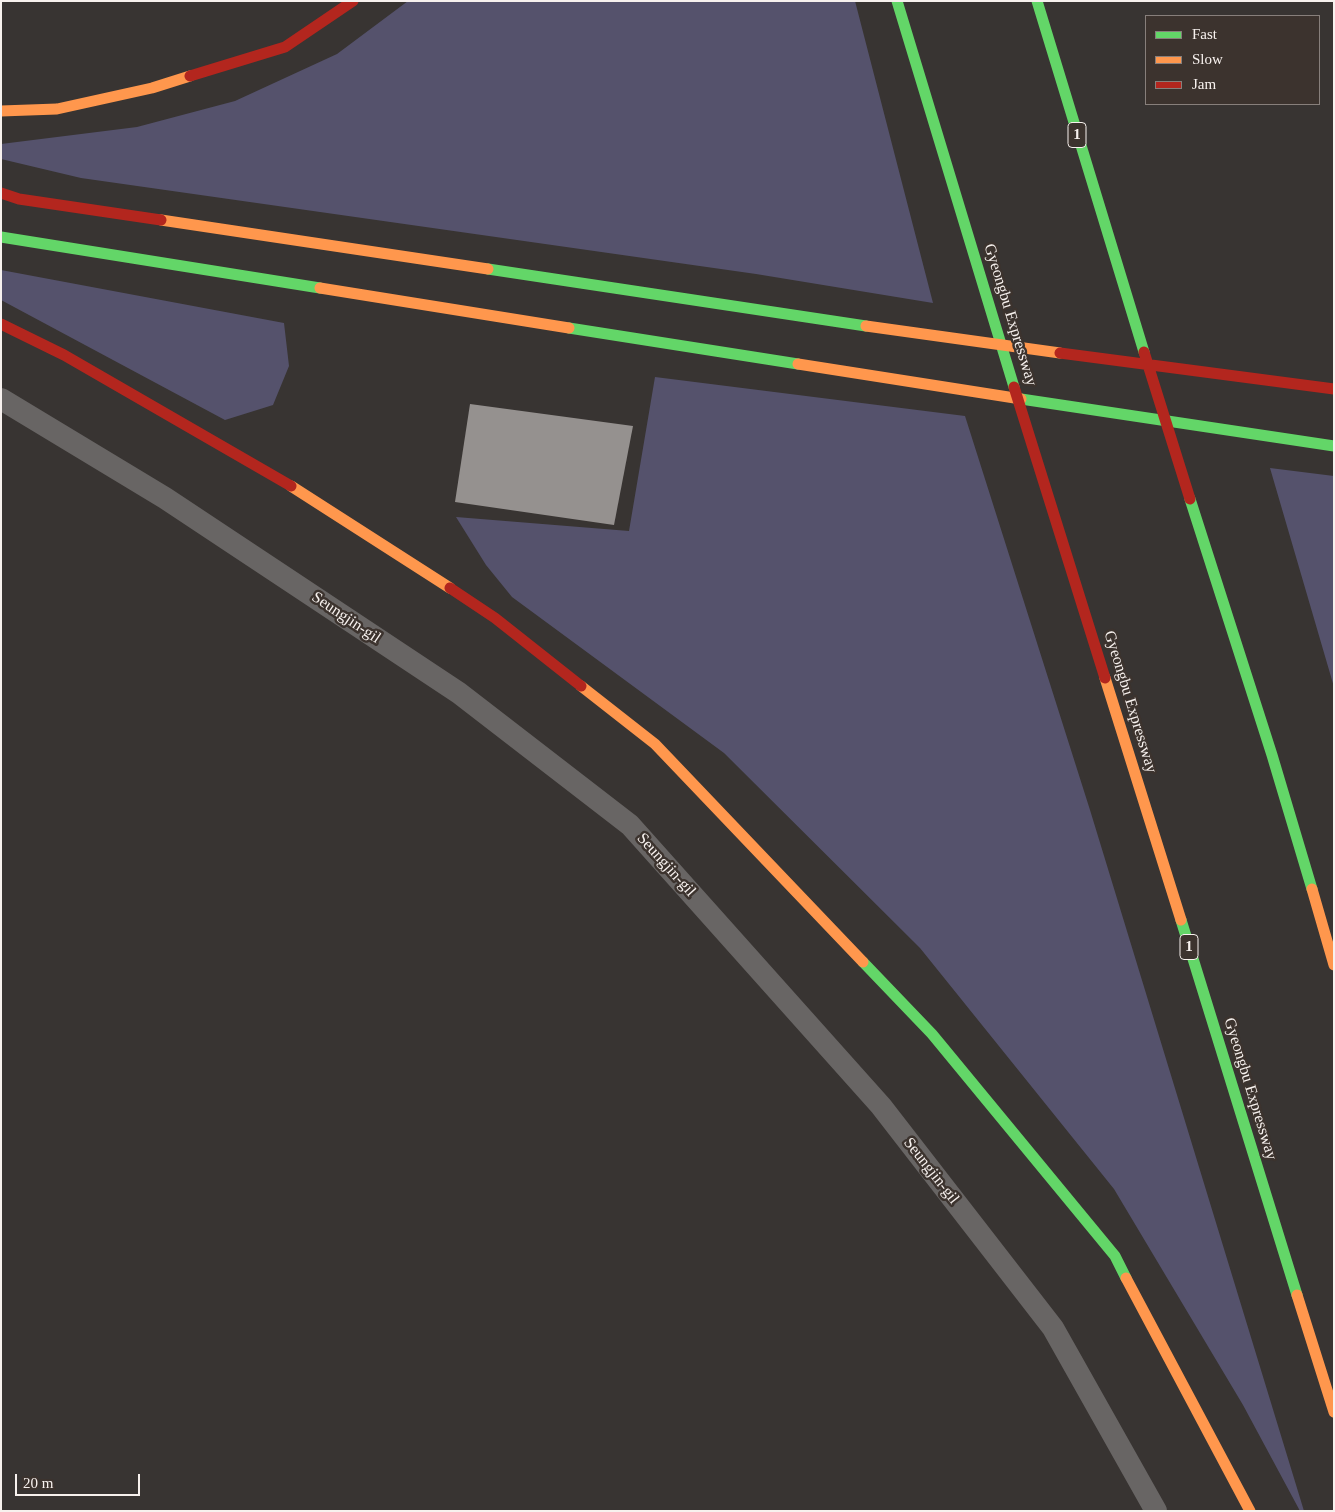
<!DOCTYPE html>
<style>
body{margin:0}
#map{position:relative;width:1335px;height:1512px;overflow:hidden;background:#383432;font-family:Georgia,serif}
canvas{display:block}
.frame{position:absolute;inset:0;border:2px solid #f7f1ee;pointer-events:none}
.legend{position:absolute;left:1145px;top:15px;width:175px;height:90px;box-sizing:border-box;background:#3c332e;border:1px solid #877f7b;margin:0;padding:6px 9px;list-style:none;font-size:15px;color:#f7f1ee}
.legend li{display:flex;align-items:center;gap:10px;height:25px}
.legend b{width:25px;border:1px solid #877f7b}
.scale{position:absolute;left:15px;top:1474px;width:125px;height:22px;box-sizing:border-box;border:2px solid #f7f1ee;border-top:0;padding-left:6px;font-size:15px;line-height:18px;white-space:nowrap;color:#f7f1ee;-webkit-text-stroke:4px #3c332e;paint-order:stroke}
</style>
<div id="map">
<canvas width="1335" height="1512"></canvas>
<div class="frame"></div>
<ul class="legend">
<li><b style="height:6px;background:#63d668"></b>Fast</li>
<li><b style="height:6px;background:#ff974d"></b>Slow</li>
<li><b style="height:6px;background:#b3261e"></b>Jam</li>
</ul>
<div class="scale">20 m</div>
</div>
<script>
const context = document.querySelector('canvas').getContext('2d');
context.lineJoin = 'round';
function fillPath(path, color) {
  context.fillStyle = color;
  context.fill(path, 'evenodd');
}
function toPath(rows) {
  const path = new Path2D();
  for (const r of rows) {
    path.moveTo(r[0], r[1]);
    for (let i = 2; i < r.length; i += 2) path.lineTo(r[i], r[i + 1]);
  }
  return path;
}
function strokePath(path, color, width, dash) {
  context.strokeStyle = color;
  context.lineWidth = width;
  context.lineCap = dash ? 'butt' : 'round';
  context.setLineDash(dash || []);
  context.stroke(path);
}
function write(font, color, halo, rows, align = 'center') {
  context.font = font + ' Georgia,serif';
  context.lineWidth = 5;
  context.setLineDash([]);
  context.textBaseline = 'middle';
  context.strokeStyle = halo;
  context.fillStyle = color;
  for (const [text, x, y, turn = 0] of rows) {
    context.save();
    context.translate(x, y);
    context.rotate((+turn || 0) * Math.PI / 180);
    context.textAlign = isNaN(turn) ? turn : align;
    if (halo) context.strokeText(text, 0, 0);
    context.fillText(text, 0, 0);
    context.restore();
  }
}
const green = toPath([
 [408,1,855,1,933,303,756,274,81,178,1,159,1,144,137,127,235,101,337,54],
 [1,270,284,323,289,366,273,405,225,420,1,300],
 [655,377,965,416,1090,810,1304,1511,1300,1511,1243,1405,1114,1189,920,948,724,753,512,597,486,565,456,517,629,531],
 [1270,468,1334,476,1334,687]
]);
const building = toPath([
 [470,404,633,426,614,525,455,502]
]);
const lane = toPath([
 [1,399,165,498,459,693,630,825,881,1106,1053,1328,1156,1511]
]);
const fast = toPath([
 [897,1,1014,387],
 [1037,1,1144,352],
 [1,237,320,288],
 [488,269,866,326],
 [569,328,798,364],
 [1021,399,1334,446],
 [1190,499,1272,755,1312,889],
 [1181,920,1297,1295],
 [863,962,932,1034,1115,1256,1126,1278]
]);
const slow = toPath([
 [1,111,57,109,152,88,190,76],
 [161,220,488,269],
 [320,288,569,328],
 [866,326,1060,353],
 [798,364,1021,399],
 [291,486,450,588],
 [1105,678,1181,920],
 [581,686,655,744,863,962],
 [1312,889,1334,965],
 [1126,1278,1250,1511],
 [1297,1295,1334,1412]
]);
const jam = toPath([
 [190,76,285,47,353,1],
 [1,193,19,199,161,220],
 [1,324,64,355,291,486],
 [1144,352,1190,499],
 [1060,353,1334,389],
 [1014,387,1105,678],
 [450,588,495,618,581,686]
]);
const shields = [
 [1077,135,18],
 [1189,947,18]
];
const shieldNames = [
 ["1",1077,135],
 ["1",1189,947]
];
const streetNames = [
 ["Gyeongbu Expressway",1010,315,73],
 ["Seungjin-gil",346,618,34],
 ["Gyeongbu Expressway",1130,702,73],
 ["Seungjin-gil",666,865,48],
 ["Gyeongbu Expressway",1250,1089,73],
 ["Seungjin-gil",931,1171,52]
];
fillPath(green, '#55526c');
fillPath(building, '#95918f');
strokePath(lane, '#686564', 22);
strokePath(fast, '#63d668', 11);
strokePath(slow, '#ff974d', 11);
strokePath(jam, '#b3261e', 11);
for (const [x, y, w] of shields) {
  const box = new Path2D();
  box.roundRect(x - w / 2, y - 12.5, w, 25, 4);
  context.fillStyle = '#3c332e';
  context.fill(box);
  strokePath(box, '#f7f1ee', 1);
}
write('bold 15px', '#f7f1ee', null, shieldNames);
write('16px', '#f7f1ee', '#3c332e', streetNames);
</script>
